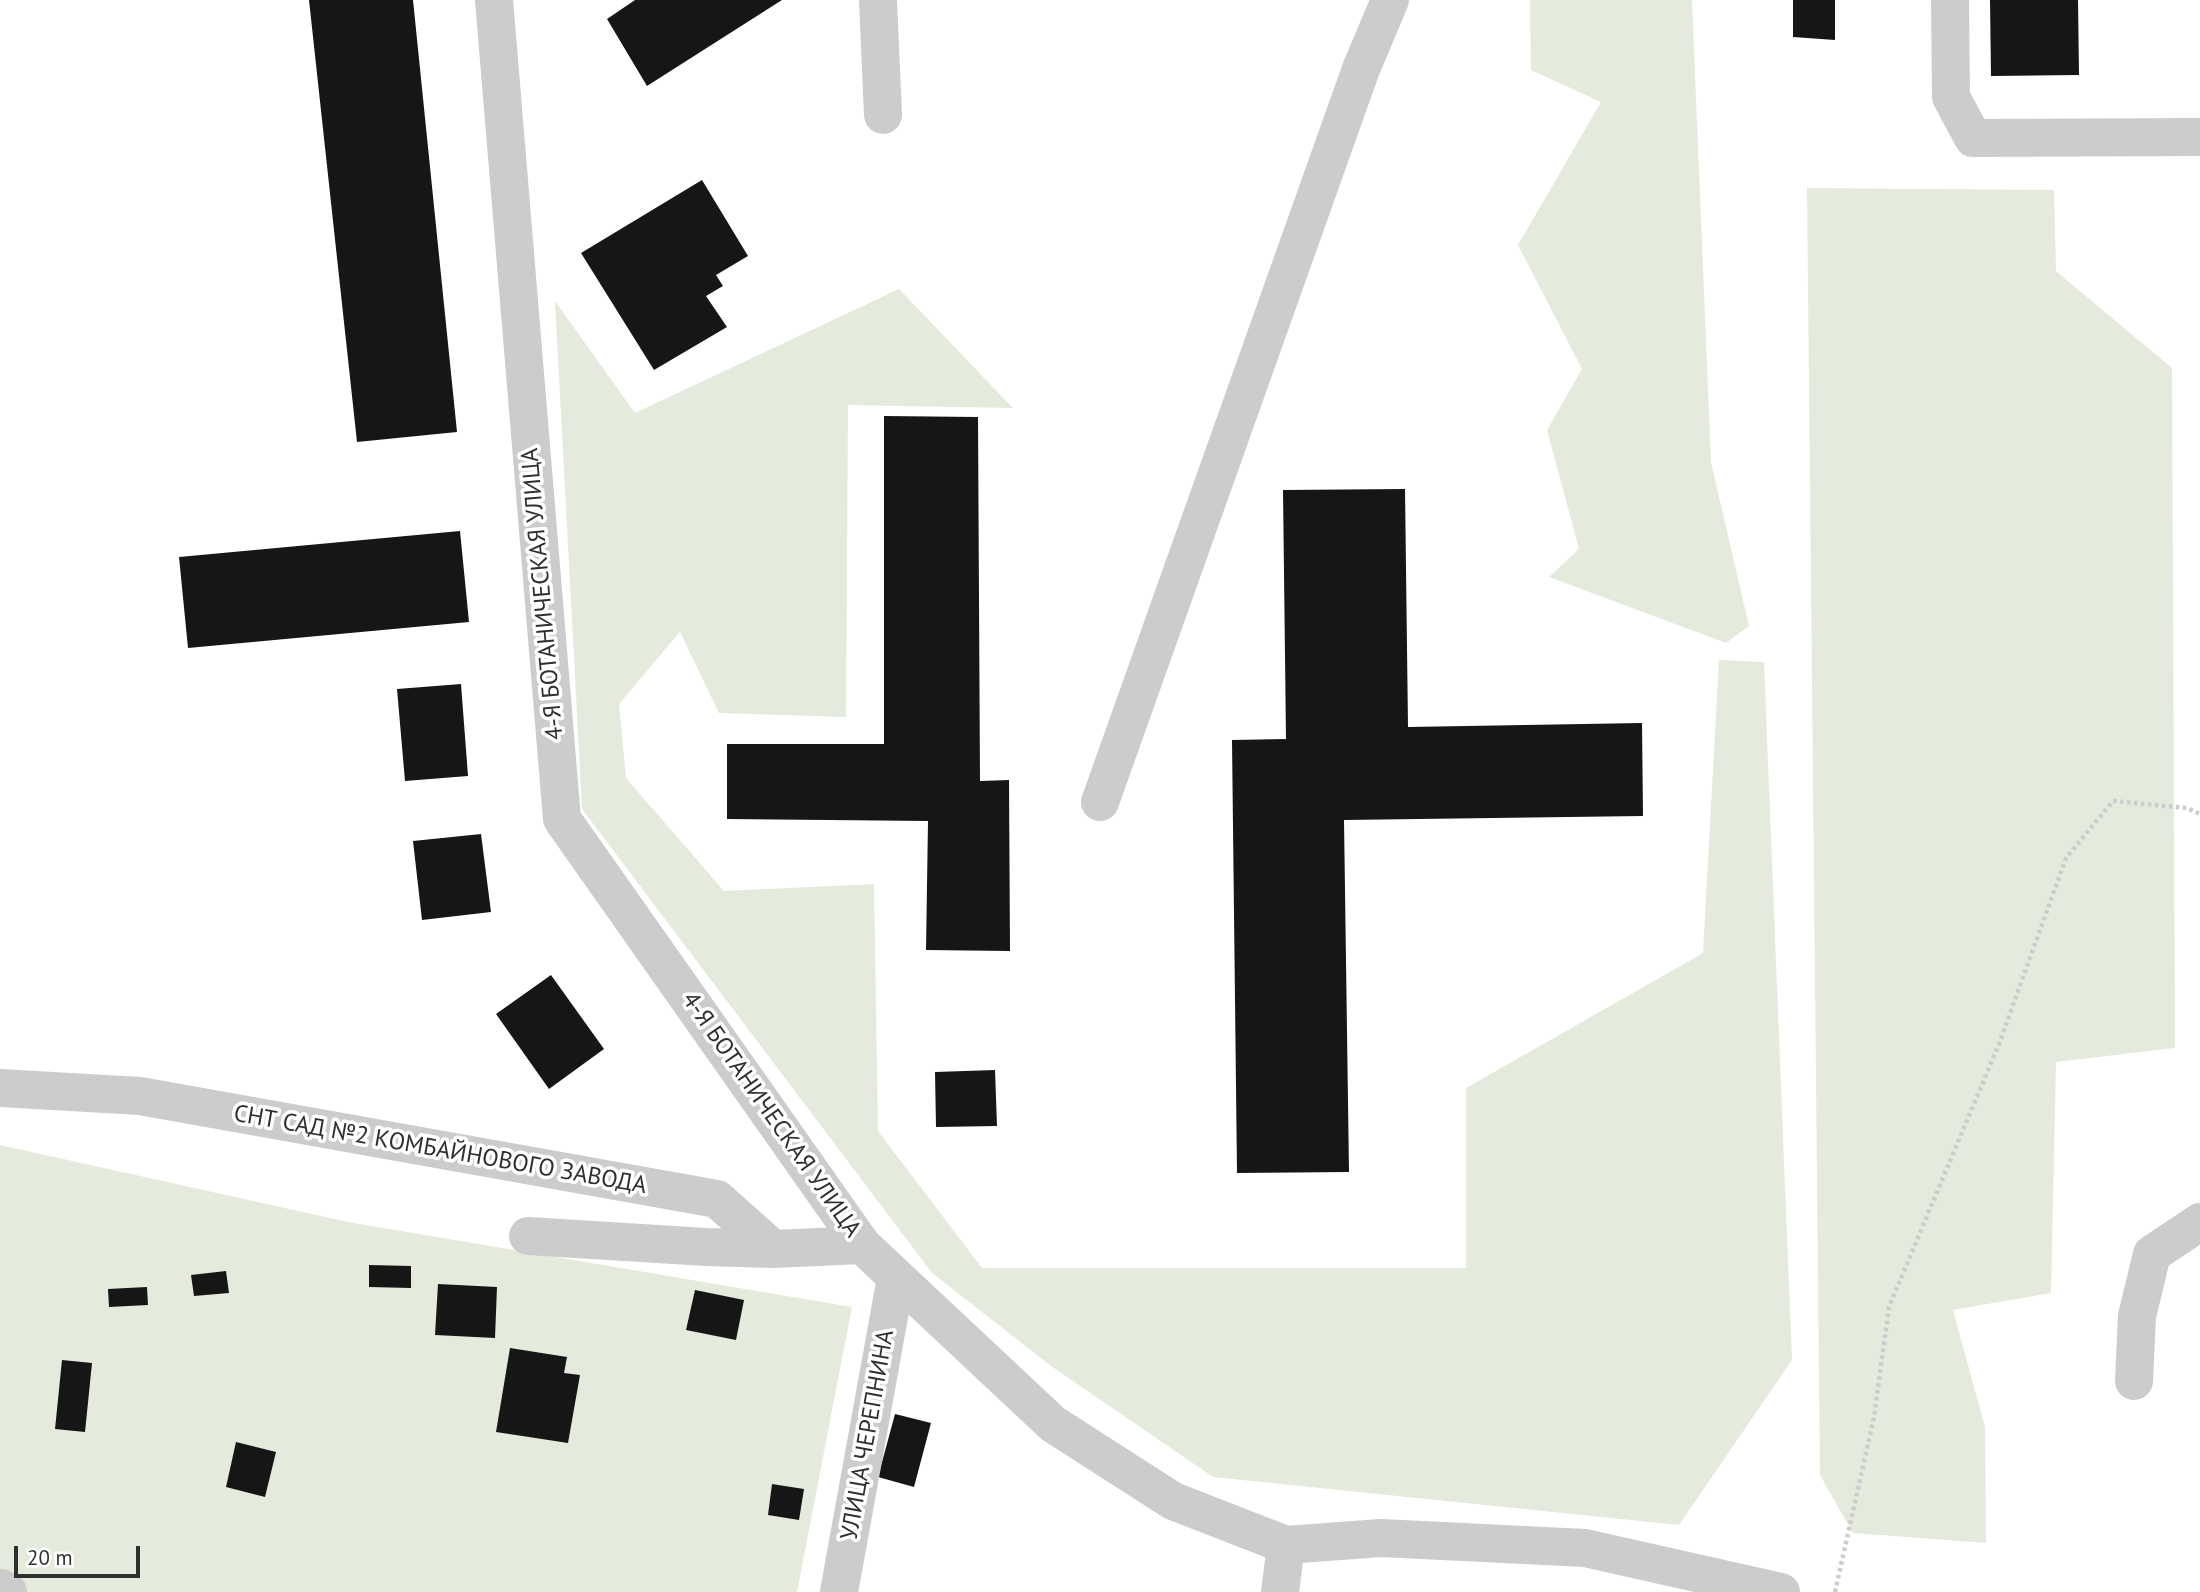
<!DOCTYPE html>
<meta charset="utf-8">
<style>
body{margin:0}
#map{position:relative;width:2200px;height:1592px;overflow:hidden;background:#fff;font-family:"PT Sans",sans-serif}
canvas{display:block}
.scale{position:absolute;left:14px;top:1546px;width:126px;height:32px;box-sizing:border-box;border:4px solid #2f2f2f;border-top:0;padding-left:9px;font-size:21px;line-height:24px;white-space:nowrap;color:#2f2f2f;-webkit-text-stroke:5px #fff;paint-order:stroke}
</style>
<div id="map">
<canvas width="2200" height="1592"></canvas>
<div class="scale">20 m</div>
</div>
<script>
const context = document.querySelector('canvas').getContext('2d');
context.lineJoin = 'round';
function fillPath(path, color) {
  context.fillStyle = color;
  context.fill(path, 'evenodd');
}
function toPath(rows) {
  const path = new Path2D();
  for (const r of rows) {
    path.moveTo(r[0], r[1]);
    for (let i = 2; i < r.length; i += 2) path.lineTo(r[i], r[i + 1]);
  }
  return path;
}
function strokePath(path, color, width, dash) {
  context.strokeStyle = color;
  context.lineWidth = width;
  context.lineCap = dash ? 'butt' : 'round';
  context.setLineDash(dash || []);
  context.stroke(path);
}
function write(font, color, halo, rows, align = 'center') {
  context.font = font + ' "PT Sans",sans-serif';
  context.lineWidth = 7;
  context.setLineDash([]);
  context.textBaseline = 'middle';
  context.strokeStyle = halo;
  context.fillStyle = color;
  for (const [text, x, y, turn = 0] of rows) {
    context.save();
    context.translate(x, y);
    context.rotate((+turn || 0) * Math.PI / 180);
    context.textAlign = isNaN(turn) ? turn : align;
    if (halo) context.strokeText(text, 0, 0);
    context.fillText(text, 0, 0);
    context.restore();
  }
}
const green = toPath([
 [1530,0,1692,0,1711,462,1749,626,1726,643,1549,577,1579,549,1547,430,1582,369,1518,245,1601,102,1531,70],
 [1807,188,2054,190,2056,271,2172,368,2175,1048,2056,1062,2051,1293,1953,1310,1985,1427,1986,1543,1853,1533,1820,1475],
 [899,289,1013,408,848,405,846,717,719,713,680,632,619,704,626,778,724,891,874,884,878,1131,982,1268,1466,1268,1466,1088,1703,953,1719,660,1764,662,1792,1360,1679,1525,1213,1477,1051,1366,932,1273,582,809,555,301,635,413],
 [0,1145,348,1222,852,1307,797,1592,0,1592]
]);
const building = toPath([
 [309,0,413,0,457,432,357,442],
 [635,0,782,0,647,86,607,19],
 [1793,0,1835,0,1835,40,1793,37],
 [1990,0,2078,0,2079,75,1991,76],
 [702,180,748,256,716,275,723,286,706,296,727,327,654,370,581,253],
 [884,416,978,417,980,781,1009,780,1010,951,926,950,928,821,727,819,727,744,884,744],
 [1405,489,1408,727,1642,723,1643,816,1344,820,1349,1172,1237,1173,1232,740,1286,739,1283,490],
 [460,531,469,622,188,648,179,557],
 [461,684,468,776,405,781,397,689],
 [481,834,491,912,422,920,413,841],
 [551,975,604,1049,549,1089,496,1014],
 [995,1070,997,1126,936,1127,935,1072],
 [369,1265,411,1266,411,1288,369,1287],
 [226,1271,229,1293,194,1296,191,1275],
 [438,1284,497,1287,495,1338,435,1335],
 [147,1287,148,1305,109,1307,108,1289],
 [695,1290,744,1300,736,1340,686,1330],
 [510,1348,567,1357,564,1373,580,1375,568,1443,496,1432],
 [62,1360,92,1363,85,1432,55,1429],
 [895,1414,931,1423,914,1487,878,1477],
 [236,1442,276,1452,265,1497,226,1487],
 [772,1484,804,1489,799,1520,768,1515]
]);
const path = toPath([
 [1835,1592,1874,1417,1889,1307,1999,1044,2066,858,2113,801,2187,808,2200,814]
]);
const minor = toPath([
 [494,0,562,819,862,1245,1053,1424,1173,1501,1286,1545,1381,1538,1585,1548,1781,1592],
 [878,0,883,115],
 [1950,0,1951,97,1973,138,2200,137],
 [1100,802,1361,69,1390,0],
 [0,1088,140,1096,717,1199,773,1249,862,1245],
 [528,1236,706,1247,773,1249],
 [2134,1381,2137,1316,2152,1254,2200,1222],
 [1,1588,8,1592],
 [839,1592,896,1278],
 [1280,1592,1286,1545]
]);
const streetNames = [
 ["4-Я БОТАНИЧЕСКАЯ УЛИЦА",543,594,-95],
 ["4-Я БОТАНИЧЕСКАЯ УЛИЦА",771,1115,55],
 ["СНТ САД №2 КОМБАЙНОВОГО ЗАВОДА",440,1150,10],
 ["УЛИЦА ЧЕРЕПНИНА",868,1435,-80]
];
fillPath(green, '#e4ebdd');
fillPath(building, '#161616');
strokePath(path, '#ccc', 4.5, [3.5, 3.5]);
strokePath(minor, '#ccc', 38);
write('24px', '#2f2f2f', '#fff', streetNames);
</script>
